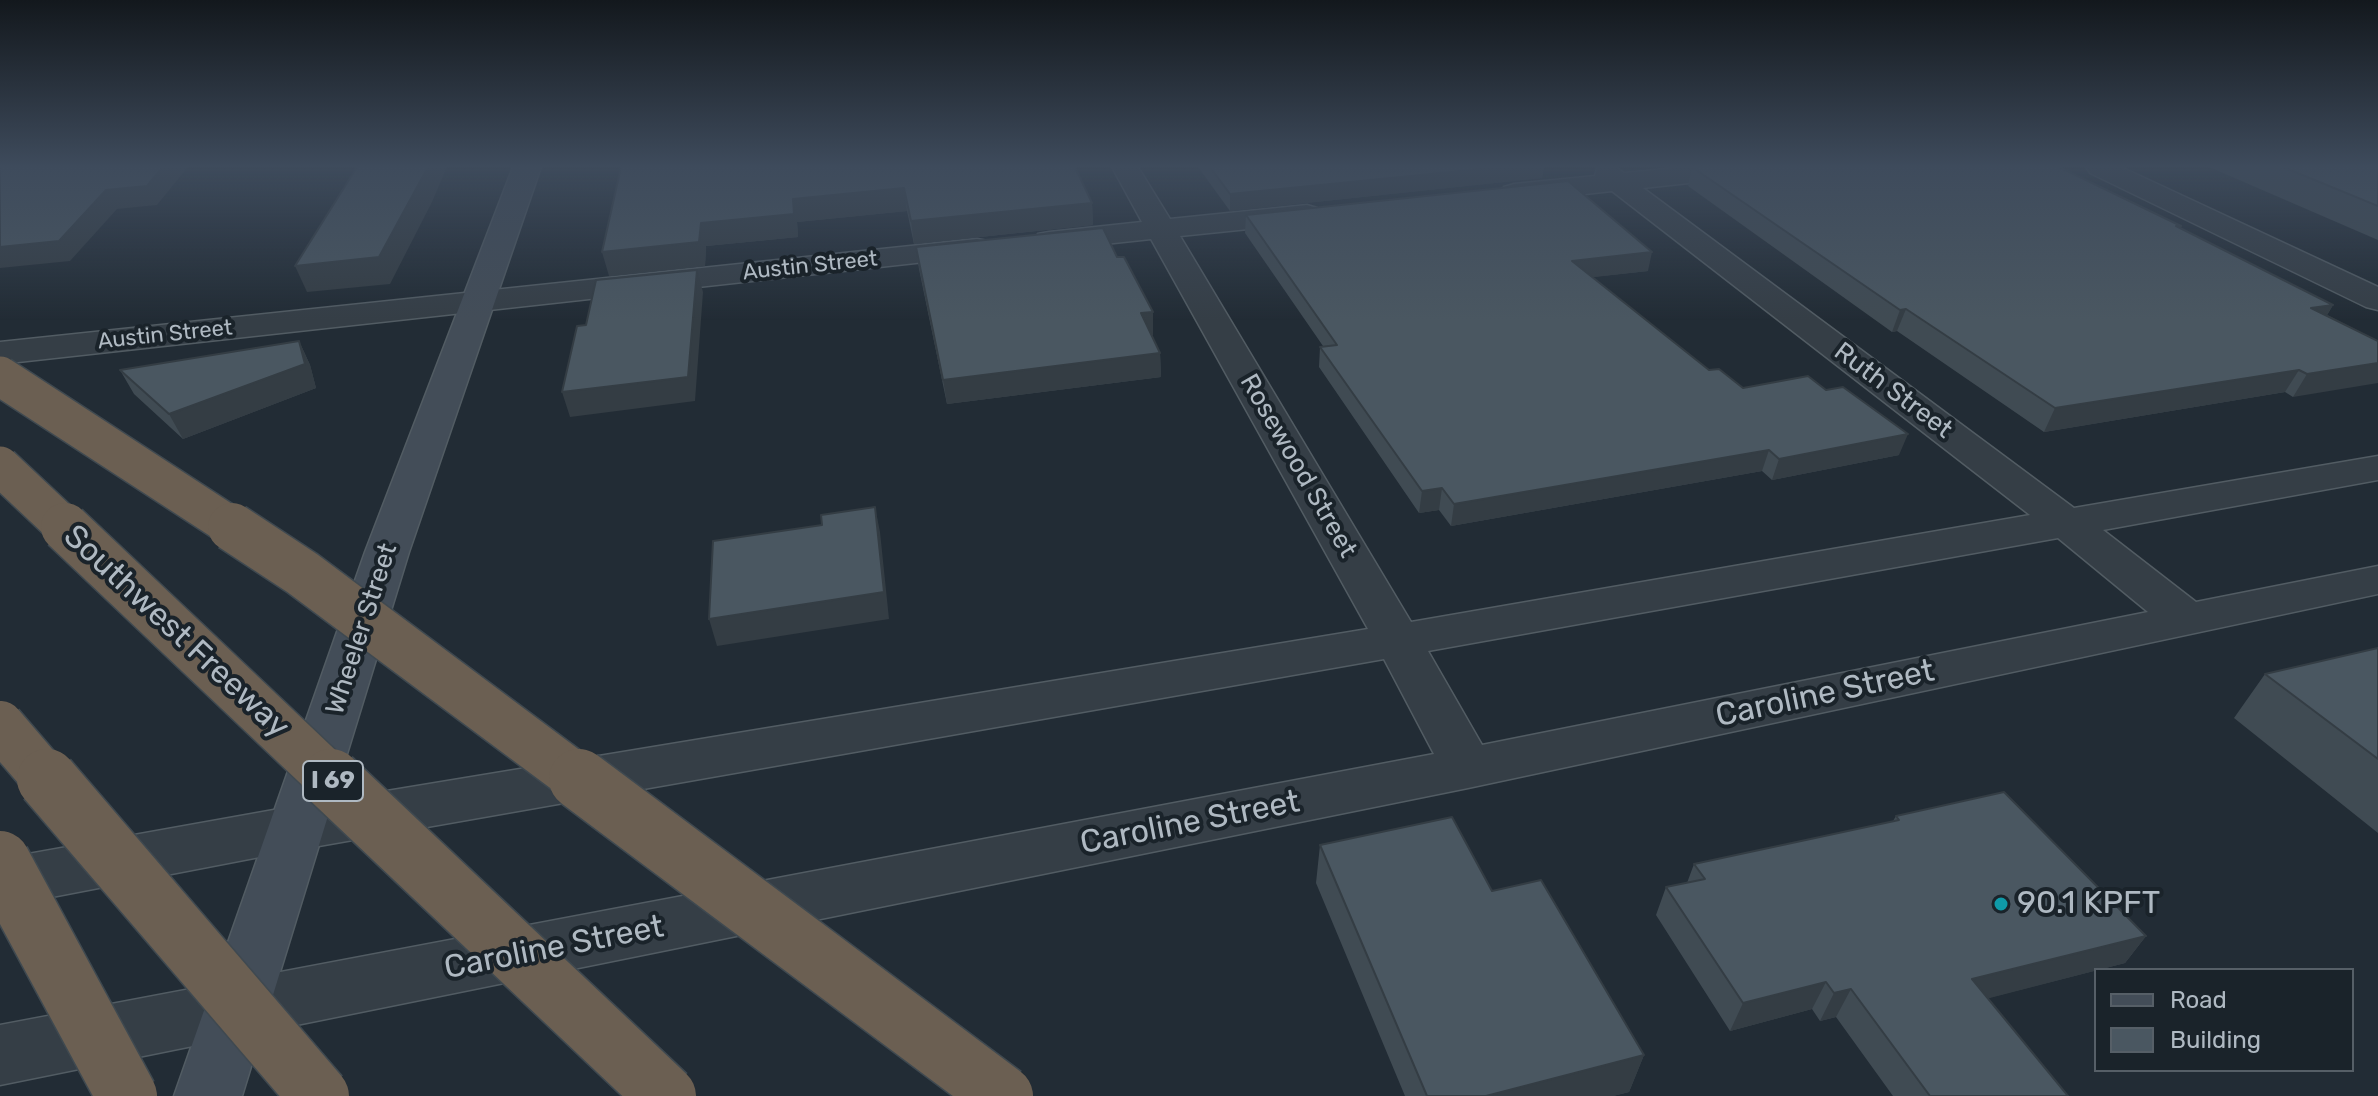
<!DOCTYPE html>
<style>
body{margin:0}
#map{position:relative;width:2378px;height:1096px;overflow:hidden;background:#222c35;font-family:Rubik,sans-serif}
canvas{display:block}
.legend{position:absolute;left:2094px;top:968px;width:260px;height:104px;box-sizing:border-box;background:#1a232a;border:2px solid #565f67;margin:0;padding:10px 14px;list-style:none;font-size:24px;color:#afb9c2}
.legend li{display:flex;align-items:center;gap:16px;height:40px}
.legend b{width:40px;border:2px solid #565f67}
</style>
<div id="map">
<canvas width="2378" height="1096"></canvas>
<ul class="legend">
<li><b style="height:10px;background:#434d58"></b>Road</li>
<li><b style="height:22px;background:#4a5761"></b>Building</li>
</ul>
</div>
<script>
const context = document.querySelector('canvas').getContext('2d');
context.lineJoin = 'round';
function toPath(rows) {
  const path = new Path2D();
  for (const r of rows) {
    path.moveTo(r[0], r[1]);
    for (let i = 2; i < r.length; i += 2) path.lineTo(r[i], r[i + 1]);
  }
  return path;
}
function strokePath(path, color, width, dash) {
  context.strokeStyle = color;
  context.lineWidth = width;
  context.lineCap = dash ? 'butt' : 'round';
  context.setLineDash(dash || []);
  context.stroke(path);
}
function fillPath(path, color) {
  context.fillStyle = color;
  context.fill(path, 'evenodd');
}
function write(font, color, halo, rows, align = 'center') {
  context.font = font + ' Rubik,sans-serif';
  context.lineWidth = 8;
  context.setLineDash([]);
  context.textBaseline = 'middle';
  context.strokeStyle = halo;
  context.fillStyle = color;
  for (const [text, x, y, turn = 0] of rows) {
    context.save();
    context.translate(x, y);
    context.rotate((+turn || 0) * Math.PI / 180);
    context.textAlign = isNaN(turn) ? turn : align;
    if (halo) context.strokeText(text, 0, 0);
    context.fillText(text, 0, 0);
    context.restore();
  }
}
const minor = toPath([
 [1112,167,1138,167,1170,219,1307,205,1317,208,1322,214,1317,220,1307,223,1180,236,1411,622,2030,515,1612,191,1514,202,1504,199,1500,193,1504,187,1514,184,1595,176,1597,168,1603,167,1617,168,1624,173,1687,167,1776,167,1773,173,1763,175,1643,188,2074,508,2378,456,2378,480,2103,530,2196,602,2378,566,2378,594,1468,788,0,1085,0,1025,1434,754,1384,659,296,850,0,907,0,859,296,806,1368,629,1151,239,1049,250,1038,248,1034,241,1038,234,1049,232,1142,222,1112,167],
 [2058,538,2148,612,1482,745,1428,651,2058,538],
 [977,239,988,241,993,248,988,255,0,364,0,342,977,239]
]);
const tertiary = toPath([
 [2086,167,2121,167,2378,287,2378,310,2366,307,2090,173,2086,167]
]);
const secondary = toPath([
 [513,167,541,167,409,552,242,1096,174,1096,365,552,513,167]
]);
const motorwayBridgeFar2 = toPath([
 [0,376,235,529],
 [0,466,67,529]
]);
const motorwayBridgeFar1 = toPath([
 [65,527,333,781],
 [232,527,302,573,581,781],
 [0,725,48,781]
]);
const motorwayBridge = toPath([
 [47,779,319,1096],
 [331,779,666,1096],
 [579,779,1003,1096],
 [0,861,127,1096]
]);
const wall = toPath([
 [621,167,1092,203,1093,225,914,244,907,211,797,222,798,237,706,246,705,266,609,276],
 [1198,167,1544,167,1542,178,1230,211],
 [1692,167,2179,228,2333,305,2327,315,2378,341,2293,397,2285,392,2044,432,1897,331,1892,332,1688,186],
 [2209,167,2378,167,2378,240],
 [1246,215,1648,271,1592,277,1709,370,1743,388,1899,455,1772,480,1762,471,1451,526,1439,510,1419,513,1319,367,1320,347,1323,346,1245,233],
 [916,247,1117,257,1153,312,1153,335,1152,335,1160,353,1161,377,947,404,919,269],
 [299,341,310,365,316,388,183,439,134,394,120,370],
 [2378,648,2378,833,2234,718,2265,674],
 [1896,816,2146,936,2125,963,1988,998,2068,1096,1893,1096,1836,1017,1820,1021,1812,1009,1730,1031,1656,915,1666,887,1687,883,1694,864,1893,821],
 [1320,845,1644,1055,1629,1092,1613,1096,1405,1096,1316,883]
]);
const shadedWall = toPath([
 [163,167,188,167,157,205,117,209,70,261,0,268,0,247,106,190],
 [428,167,447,167,432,202,390,284,307,292,295,266],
 [1501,167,1544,167,1542,178,1230,211,1230,194],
 [904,188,907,211,797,222,798,237,706,246,705,266,609,276,602,252,701,223,793,199],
 [1092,203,1093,225,914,244,911,221],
 [1652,252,1648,271,1568,280,1572,261],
 [697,270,703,292,695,401,570,417,562,392],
 [2333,305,2320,327,2311,308],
 [1906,309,1897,331,1892,332,1900,310],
 [1153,312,1153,335,1142,336,1141,313],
 [299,341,310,365,316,388,183,439,169,414],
 [1160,353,1161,377,947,404,943,380],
 [2378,363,2378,383,2293,397,2307,374],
 [2299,370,2285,392,2044,432,2055,408],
 [1908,434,1899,455,1772,480,1779,459],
 [1769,450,1762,471,1451,526,1454,504],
 [1442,488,1439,510,1419,513,1422,491],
 [875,507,880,532,889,619,717,646,709,619],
 [2146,936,2125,963,1955,1007,1972,979],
 [1826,982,1812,1009,1730,1031,1743,1003],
 [1851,989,1836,1017,1820,1021,1834,993],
 [1644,1055,1629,1092,1613,1096,1486,1096]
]);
const building = toPath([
 [0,167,163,167,147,186,106,190,59,241,0,247,0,167],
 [357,167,428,167,379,257,295,266,357,167],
 [621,167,1075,167,1092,203,911,221,904,188,793,199,794,214,701,223,699,242,602,252,621,167],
 [1210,167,1501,167,1230,194,1210,167],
 [1692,167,2059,167,2181,226,2176,226,2333,305,2311,308,2378,341,2378,363,2307,374,2299,370,2055,408,1906,309,1900,310,1692,167],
 [2283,167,2378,167,2378,206,2283,167],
 [1568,181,1652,252,1572,261,1709,370,1719,369,1743,388,1808,376,1826,390,1843,387,1908,434,1779,459,1769,450,1454,504,1442,488,1422,491,1320,347,1337,345,1246,215,1568,181],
 [1103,228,1117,257,1124,257,1153,312,1141,313,1160,353,943,380,916,247,1103,228],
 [697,270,688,377,562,392,577,326,586,325,596,280,697,270],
 [299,341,305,364,169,414,120,370,299,341],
 [875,507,884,592,709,619,713,541,822,525,821,515,875,507],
 [2378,648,2378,759,2265,674,2378,648],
 [2004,792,2146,936,1972,979,2068,1096,1930,1096,1851,989,1834,993,1826,982,1743,1003,1666,887,1705,879,1694,864,1899,820,1896,816,2004,792],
 [1452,817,1492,891,1541,880,1644,1055,1486,1096,1427,1096,1320,845,1452,817]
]);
const markers = [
 [2001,904,8,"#0f9aa8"]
];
const farStreetnames = [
 ["Austin Street",810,266,-6],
 ["Austin Street",165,335,-6]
];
const shields = [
 [333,781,60]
];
const shieldNames = [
 ["I 69",333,781]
];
const streetNames = [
 ["Ruth Street",1893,391,37],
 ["Rosewood Street",1298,466,60],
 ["Wheeler Street",362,629,-72]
];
const nearStreetnames = [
 ["Southwest Freeway",176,632,43],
 ["Caroline Street",1825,694,-12],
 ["Caroline Street",1190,823,-11],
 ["Caroline Street",554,948,-11]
];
const nearPoinames = [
 ["90.1 KPFT",2017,904]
];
strokePath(minor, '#525c63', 3);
strokePath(tertiary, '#525c63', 3);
strokePath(secondary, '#525c63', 3);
fillPath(minor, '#353e46');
fillPath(tertiary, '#353e46');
fillPath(secondary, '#434d58');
strokePath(motorwayBridgeFar2, '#3f4950', 42, []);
strokePath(motorwayBridgeFar1, '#3f4950', 51, []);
strokePath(motorwayBridge, '#3f4950', 63, []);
strokePath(motorwayBridgeFar2, '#6b5f52', 39);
strokePath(motorwayBridgeFar1, '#6b5f52', 48);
strokePath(motorwayBridge, '#6b5f52', 60);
fillPath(wall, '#404b53');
fillPath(shadedWall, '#343d44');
fillPath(building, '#4a5761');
strokePath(building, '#343d44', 2);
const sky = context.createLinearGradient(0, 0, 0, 320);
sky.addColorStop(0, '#13181d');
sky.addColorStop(0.52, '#3e4b5c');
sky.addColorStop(1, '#3e4b5c00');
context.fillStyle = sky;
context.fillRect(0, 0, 2378, 320);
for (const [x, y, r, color] of markers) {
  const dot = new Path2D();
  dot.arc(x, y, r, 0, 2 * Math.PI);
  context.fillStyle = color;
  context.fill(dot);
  strokePath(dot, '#1a232a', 3);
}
write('22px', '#afb9c2', '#1a232a', farStreetnames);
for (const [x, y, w] of shields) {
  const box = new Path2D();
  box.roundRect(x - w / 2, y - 20, w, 40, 6);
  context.fillStyle = '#1a232a';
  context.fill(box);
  strokePath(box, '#afb9c2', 2);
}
write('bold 24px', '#afb9c2', null, shieldNames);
write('26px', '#afb9c2', '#1a232a', streetNames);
write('32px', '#afb9c2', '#1a232a', nearStreetnames);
write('32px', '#afb9c2', '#1a232a', nearPoinames, 'left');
</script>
